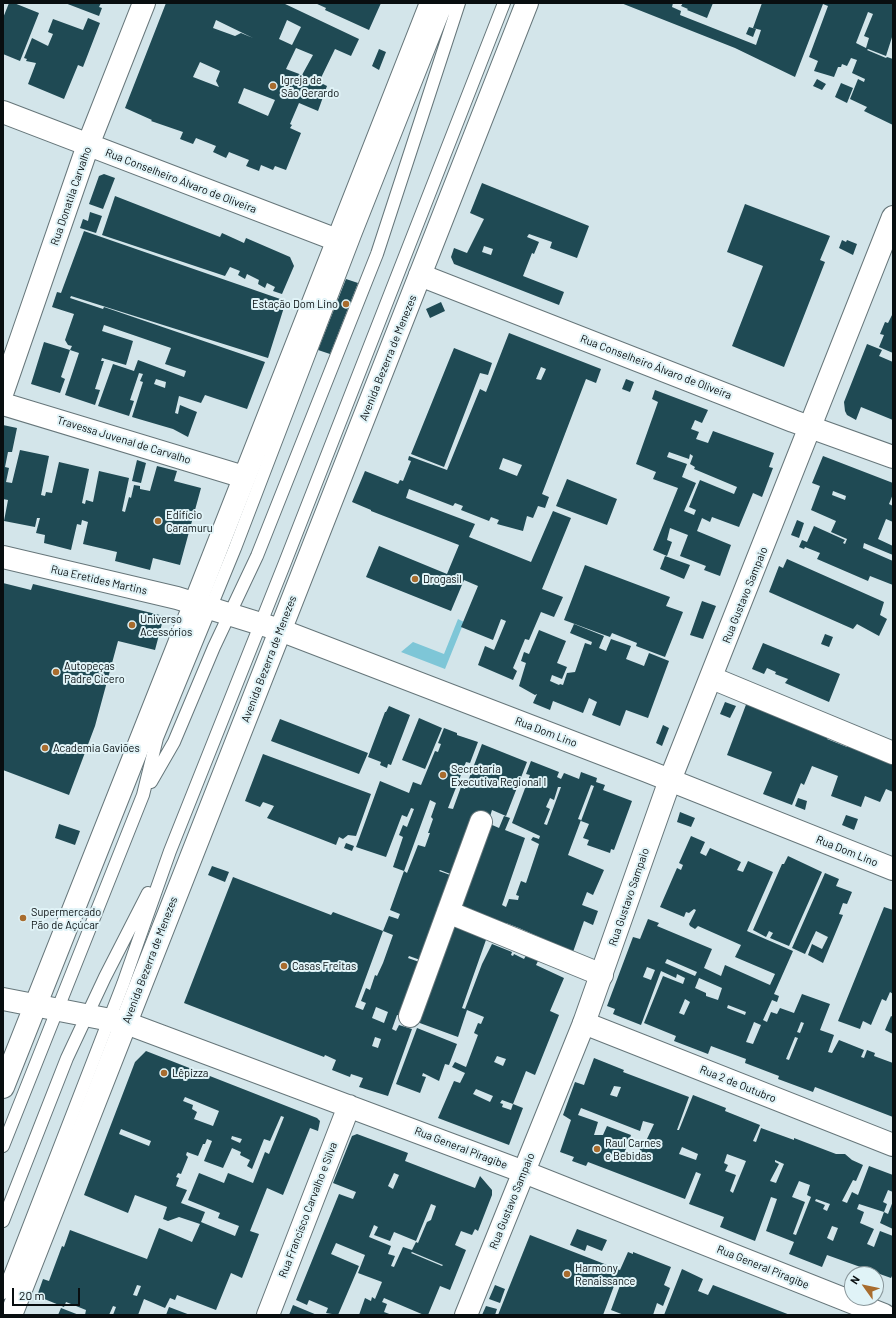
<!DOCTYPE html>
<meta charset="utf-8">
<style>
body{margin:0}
#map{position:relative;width:896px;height:1318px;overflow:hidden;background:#d3e5ea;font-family:Barlow,sans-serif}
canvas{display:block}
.frame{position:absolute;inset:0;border:4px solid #080e10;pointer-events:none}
.north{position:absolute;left:844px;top:1266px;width:40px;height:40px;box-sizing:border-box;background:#e0f3f7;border:1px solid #8a979b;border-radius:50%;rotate:303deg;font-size:11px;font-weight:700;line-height:16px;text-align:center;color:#080e10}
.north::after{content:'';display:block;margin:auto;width:14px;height:18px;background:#a86c2e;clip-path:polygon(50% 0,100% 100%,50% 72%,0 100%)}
.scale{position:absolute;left:12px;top:1288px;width:68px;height:18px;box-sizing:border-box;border:2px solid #080e10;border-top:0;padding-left:5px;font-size:12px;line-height:14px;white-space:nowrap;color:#080e10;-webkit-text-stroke:3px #e0f3f7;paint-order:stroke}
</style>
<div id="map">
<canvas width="896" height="1318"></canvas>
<div class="frame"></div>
<div class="north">N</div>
<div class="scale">20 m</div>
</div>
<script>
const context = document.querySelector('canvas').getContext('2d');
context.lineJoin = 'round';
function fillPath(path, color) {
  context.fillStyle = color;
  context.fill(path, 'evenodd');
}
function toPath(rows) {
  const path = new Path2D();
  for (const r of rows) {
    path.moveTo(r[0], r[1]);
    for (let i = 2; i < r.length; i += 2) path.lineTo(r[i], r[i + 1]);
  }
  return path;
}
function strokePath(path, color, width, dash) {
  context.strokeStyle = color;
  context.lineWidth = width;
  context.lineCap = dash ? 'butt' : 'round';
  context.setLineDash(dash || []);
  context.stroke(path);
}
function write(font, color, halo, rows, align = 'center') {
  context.font = font + ' Barlow,sans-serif';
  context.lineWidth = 4;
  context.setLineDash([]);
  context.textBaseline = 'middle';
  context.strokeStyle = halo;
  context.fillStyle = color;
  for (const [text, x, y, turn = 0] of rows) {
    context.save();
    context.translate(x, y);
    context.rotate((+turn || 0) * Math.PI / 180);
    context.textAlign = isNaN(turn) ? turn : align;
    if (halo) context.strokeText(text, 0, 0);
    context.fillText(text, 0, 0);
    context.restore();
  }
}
const green = toPath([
 [458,619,464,622,445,669,401,652,413,642,444,654]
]);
const building = toPath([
 [9,3,14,3,39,13,20,61,3,54,3,18],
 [65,3,101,3,99,7,102,8,99,16],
 [166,3,283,3,359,39,351,56,335,49,319,82,327,86,318,111,299,103,290,124,292,125,290,128,301,133,286,170,275,166,273,170,261,165,259,171,246,166,249,160,229,152,226,158,213,152,216,146,196,138,193,144,180,139,183,132,151,121,152,120,125,108],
 [216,20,253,38,241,33,235,36,213,28],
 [287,20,301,27,292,45,279,39],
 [296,48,313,55,302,75,286,69],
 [200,62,220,71,216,81,219,87,193,77],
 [244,88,275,100,268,116,238,103],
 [315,3,381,3,369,30,325,10,326,8],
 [621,3,673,3,672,7,681,11,680,15,756,45,761,30,753,28,762,3,893,4,893,34,886,56,868,49,867,50,886,58,887,57,893,59,893,125,864,111,867,107,850,99,858,79,864,82,865,79,852,73,857,60,851,58,847,66,842,64,841,67,838,67,834,77,814,71,818,61,809,57,828,6,823,4,795,77,735,48],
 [868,12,873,14,864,36,869,38,866,48,856,43],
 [683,3,713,3,707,18,687,10,688,9,681,6],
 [88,18,100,23,83,67,78,65,64,99,28,84,36,63,26,61,27,59,24,58,32,38,48,46,53,34,48,32,53,19,83,30],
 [749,27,756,29,753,37,746,34],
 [379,49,386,52,379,70,372,66],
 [817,79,826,84,822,90,813,86],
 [841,83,853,88,847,103,835,97],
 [104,174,115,178,103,209,89,204,99,176],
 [482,183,589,226,577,258,550,248,552,242,529,234,527,237,539,242,534,254,532,253,523,276,564,292,559,305,454,264,451,257,454,248,467,253,484,219,470,213],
 [484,246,493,249,491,255,482,252],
 [115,196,220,237,222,233,244,243,246,238,290,257,294,266,282,294,273,291,275,287,267,283,265,288,258,284,259,280,247,274,245,279,238,275,240,271,230,267,225,276,102,235],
 [745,204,830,236,820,260,825,262,784,367,732,346,763,266,727,252],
 [90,212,102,216,96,233,80,228,83,219,88,221],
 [84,231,286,301,268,358,71,296,70,298,103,309,104,307,265,362,247,409,205,395,201,403,179,396,175,413,178,414,180,405,197,412,188,437,173,429,132,417,143,382,140,381,143,374,139,373,130,400,134,401,129,416,98,406,113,364,134,371,138,360,184,377,186,371,165,364,171,348,104,325,102,331,133,341,126,365,102,358,101,361,104,361,95,389,100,390,95,405,65,395,79,353,70,350,72,346,68,345,65,340,74,314,52,307,57,292,61,293],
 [156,379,166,382,165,388,154,384],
 [842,240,846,242,847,240,857,244,853,255,839,248],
 [346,279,358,283,330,354,318,350],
 [441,302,445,311,430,318,426,309],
 [893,313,893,353,879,347,884,335,880,334,885,322,888,323],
 [509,333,601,369,596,383,586,379,542,494,549,497,545,508,538,506,533,518,527,516,523,531,497,524,499,520,491,517,489,521,461,510,463,506,455,503,453,506,409,489,406,498,475,524,469,537,531,562,553,511,571,518,542,589,563,597,554,617,541,612,529,640,525,639,513,668,517,671,513,680,478,665,485,646,494,650,506,621,501,619,493,640,461,627,478,586,464,580,451,611,366,577,379,546,447,574,459,545,371,511,371,510,352,502,365,471,398,484,400,480,403,481,411,461,408,460,409,456,447,470,480,389,486,392],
 [541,367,546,369,541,380,536,379],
 [503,458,522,465,517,476,499,469],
 [44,342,70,350,61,377,65,379,60,393,31,384],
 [867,344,882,350,879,356,893,362,893,420,861,407,856,420,847,415,845,411,844,402],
 [454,348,492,363,488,375,480,373,444,467,411,454],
 [626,379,634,382,630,392,622,389],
 [655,390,708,410,702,423,695,420,691,429,699,432,696,439,708,443,713,431,774,453,769,467,773,468,762,497,753,493,739,527,712,517,710,522,702,518,697,531,731,545,720,576,704,570,706,566,680,556,688,535,670,528,667,540,672,542,667,556,653,550,678,488,653,479,656,472,636,464,658,402,652,399],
 [669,452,689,459,690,454,693,456,690,464,695,467,694,469,737,487,734,494,700,480,689,507,696,510,694,515,684,511,696,483,682,477,687,464,667,457],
 [3,425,17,428,12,452,8,452,5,467,9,468,6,482,12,483,20,450,49,456,41,495,45,496,46,492,52,493,59,462,89,469,82,503,85,504,86,500,93,502,99,471,129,478,122,511,125,512,129,497,131,498,134,485,140,486,140,489,150,491,157,466,177,471,174,481,201,488,180,565,153,558,150,570,115,561,117,552,83,544,88,522,82,520,81,525,77,524,71,550,44,543,45,535,36,533,40,518,37,518,35,527,4,521,8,500,3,499],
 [823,456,893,483,893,494,889,504,893,506,893,522,886,519,878,539,893,546,893,555,864,543,863,548,893,561,893,585,870,576,868,581,817,559,820,553,805,547,804,549,799,547,802,540,807,542,814,526,845,540,843,543,845,544,847,539,831,532,836,521,811,510,820,486,812,483],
 [833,491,846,496,845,500,832,495],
 [137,460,146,463,141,483,132,481],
 [567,479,617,499,607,525,556,506],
 [797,520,804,523,799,538,791,535],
 [665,556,690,565,684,579,660,569],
 [787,559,884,602,880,615,887,619,879,636,857,624,853,629,769,592,779,566,783,568],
 [585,565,670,597,666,606,683,612,665,657,636,646,637,643,612,633,610,637,564,620],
 [3,583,31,590,33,584,164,616,155,650,118,641,95,726,69,795,3,770],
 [702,601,716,606,703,639,690,635],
 [574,624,604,636,599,648,606,651,611,639,631,646,626,659,644,666,649,653,669,661,648,718,626,710,620,726,592,715,597,702,589,698,583,713,553,701,550,710,533,703,537,694,535,695,519,686,526,663,521,661,524,652,529,654,539,630,566,641,557,663,567,667,562,679,552,675,550,681,559,685,560,684,563,685,567,673,575,672,585,643,591,645,592,642,570,633],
 [825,634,833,637,829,647,821,644],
 [763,643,840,674,829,702,785,683,788,679,775,674,776,672,767,668,764,674,752,669],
 [725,702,736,706,730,718,720,714],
 [747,702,829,734,827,739,847,747,850,741,893,758,893,792,886,789,880,802,865,796,861,807,831,796,838,776,812,766,804,785,801,783,792,805,763,794,772,772,727,755],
 [389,706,410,715,391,765,388,764,387,768,380,765,381,762,368,757,385,712,386,712],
 [419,718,442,728,425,769,402,760],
 [280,719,368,753,359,774,271,741],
 [663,725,669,728,662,746,656,743],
 [444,728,457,733,457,735,478,742,470,763,466,762,448,808,453,809,461,787,465,789,482,744,527,762,506,816,492,810,488,823,453,875,440,870,439,871,453,876,423,961,409,956,408,958,422,963,402,1016,397,1015,392,1029,396,1031,399,1025,412,1029,388,1096,359,1087,363,1078,351,1074,350,1077,332,1070,336,1060,325,1055,324,1057,184,1003,233,877,331,915,333,912,383,931,355,1007,363,1010,366,1003,361,1001,366,988,370,990,375,975,377,976,383,963,393,935,383,931,389,916,398,919,400,914,390,910,404,871,393,867,403,837,399,835,403,825,407,827,414,809,411,808,407,817,402,815,386,857,356,847,380,781,409,793,413,782,421,785,435,751,438,752,441,744,438,743],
 [430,800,436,803,431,817,433,819,428,833,430,833,425,847,418,845,407,873,404,871],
 [376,1007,388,1012,384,1023,372,1018],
 [375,1037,381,1039,378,1048,372,1046],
 [263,754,371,794,356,836,348,835,343,839,339,837,336,845,267,818,274,806,263,802,260,807,245,801],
 [531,761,559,772,557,777,561,779,564,773,579,779,581,772,597,778,596,782,605,785,603,790,632,801,614,850,611,849,610,853,587,845,589,840,583,838,589,824,581,821,594,786,591,785,578,819,581,820,568,855,604,870,593,895,587,892,582,905,598,911,593,925,584,921,573,952,519,928,506,923,505,925,458,907,490,824,499,828,504,816,510,818,505,830,525,838,502,905,506,907,509,899,518,900,519,896,516,895,521,881,526,883,539,844,531,840,533,837,539,839,540,836,512,823,530,775,526,774],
 [558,787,561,787,547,825,544,824,550,809,546,807,550,798,554,800],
 [798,798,807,801,805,810,795,806],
 [680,812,695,818,691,827,677,822],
 [846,815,858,819,854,830,842,825],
 [59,824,80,831,75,845,55,838],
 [691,836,705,842,700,853,706,856,710,848,741,862,737,870,743,872,748,861,773,872,747,931,793,951,774,994,779,996,777,1002,772,1000,763,1020,767,1022,771,1012,777,1014,780,1008,794,1013,802,994,830,1004,820,1030,834,1035,828,1052,832,1053,839,1040,864,1050,861,1057,864,1058,867,1050,875,1053,874,1056,893,1063,893,1117,815,1087,813,1092,778,1079,779,1076,745,1063,746,1059,711,1046,708,1054,674,1041,676,1036,644,1023,663,976,683,984,685,978,677,974,676,978,661,971,641,1025,613,1014,615,1009,607,1006,633,937,640,939,648,919,659,923,657,926,712,949,704,968,721,976,725,965,770,985,775,974,735,957,741,945,698,926,695,929,690,926,689,924,696,910,694,909,689,913,686,912,684,917,660,907,677,868,681,870,683,865,679,863],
 [667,959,697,972,695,976,665,963],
 [647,967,655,970,651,980,643,977],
 [699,978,722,988,718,1000,706,996,706,993,695,988],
 [685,999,690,1002,684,1015,679,1013],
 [728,1005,746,1012,745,1015,727,1008],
 [754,1022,761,1025,753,1044,746,1042],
 [801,1022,804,1023,800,1033,797,1032],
 [795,1037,798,1038,789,1060,786,1059],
 [346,843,354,846,352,851,344,848],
 [788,856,822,872,789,946,770,938,773,933,769,931,766,937,753,930,782,864,784,864],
 [212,866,229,872,225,882,208,875],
 [825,873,839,879,836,886,852,892,847,904,843,903,839,914,843,915,823,963,808,955,812,944,822,949,828,937,816,931,805,954,792,948],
 [884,907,893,910,893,994,890,992,886,1001,882,999,871,1025,863,1021,860,1029,838,1021],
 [453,924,487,937,462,1008,465,1009,482,964,492,944,512,952,511,955,513,956,514,954,524,959,528,952,540,957,536,965,564,978,550,1011,559,1015,535,1075,526,1071,513,1104,502,1100,500,1103,503,1104,502,1107,511,1110,513,1104,523,1108,509,1145,438,1118,454,1081,460,1083,465,1073,452,1067,455,1062,466,1067,478,1035,474,1033,478,1023,481,1024,484,1017,467,1010,458,1037,417,1022],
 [497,1056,506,1059,503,1066,494,1062],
 [476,1089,493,1096,490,1102,473,1094],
 [891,1016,893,1017,893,1034,885,1030],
 [417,1028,457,1044,449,1065,445,1064,439,1081,423,1073,422,1076,426,1077,420,1093,396,1084],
 [146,1051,317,1118,320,1121,318,1131,310,1128,283,1195,267,1188,250,1231,259,1234,242,1278,231,1273,216,1310,177,1295,175,1300,170,1298,165,1308,144,1299,138,1315,113,1315,116,1307,113,1306,109,1315,85,1315,86,1310,66,1302,64,1307,37,1296,43,1279,49,1281,62,1246,64,1247,70,1230,147,1259,159,1228,192,1242,200,1224,179,1217,168,1221,163,1219,167,1207,135,1195,128,1213,84,1195,135,1062],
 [185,1097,219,1111,213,1126,194,1119,197,1112,192,1109,193,1105,183,1101],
 [281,1116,284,1117,269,1154,265,1152,253,1183,228,1173,224,1183,199,1173,188,1200,220,1213,218,1218,239,1226,235,1236,201,1222,205,1212,181,1203,187,1190,176,1186,179,1178,176,1177,178,1173,181,1174,188,1157,186,1155,187,1152,198,1156,203,1144,205,1144,207,1139,212,1141,204,1161,223,1168,232,1148,241,1152,240,1155,250,1160,247,1166,252,1169,264,1139,270,1141],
 [121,1129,151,1141,149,1146,119,1134],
 [232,1136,242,1139,240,1143,231,1139],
 [137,1285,141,1286,137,1296,133,1295],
 [594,1058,624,1070,623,1072,689,1097,677,1130,679,1130,693,1095,726,1108,725,1111,760,1125,753,1141,756,1142,761,1128,794,1140,794,1138,836,1154,845,1154,852,1160,863,1165,856,1181,853,1180,842,1201,847,1203,852,1192,858,1195,869,1166,893,1175,893,1192,888,1190,883,1202,887,1204,884,1212,859,1204,857,1209,864,1212,860,1223,874,1229,867,1244,874,1247,880,1231,893,1236,893,1274,891,1278,827,1255,822,1267,789,1254,794,1242,766,1231,777,1199,771,1197,755,1241,720,1227,724,1217,689,1204,701,1174,696,1172,685,1199,588,1162,586,1166,572,1161,574,1157,560,1152,571,1120,563,1115,575,1082,584,1085],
 [614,1086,621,1087,617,1097,610,1095],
 [581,1108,640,1131,643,1121,654,1124,646,1141,644,1140,637,1156,631,1154,629,1160,623,1157,631,1135,607,1126,603,1135,594,1135,598,1122,578,1115],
 [682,1147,698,1154,696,1160,679,1154],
 [727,1154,746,1161,733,1193,730,1191,736,1175,725,1171,728,1165,724,1163],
 [775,1160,784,1164,776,1183,770,1181,779,1164,775,1162],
 [799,1181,810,1185,807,1195,811,1197,796,1235,793,1234,805,1202,792,1197],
 [816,1199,830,1204,827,1211,823,1209,825,1205,815,1201],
 [832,1226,838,1228,833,1241,827,1238],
 [357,1134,408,1153,405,1161,475,1188,480,1176,492,1190,492,1195,478,1231,475,1229,472,1235,461,1231,455,1245,466,1250,450,1290,440,1286,428,1315,424,1315,384,1298,382,1302,387,1304,384,1312,392,1315,359,1315,365,1298,371,1301,372,1297,375,1299,382,1282,358,1273,365,1255,336,1243,331,1254,359,1266,338,1315,326,1313,328,1308,309,1300,307,1305,296,1300,339,1194,353,1199,356,1192,333,1183,352,1136],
 [394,1173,399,1175,393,1189,388,1186],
 [431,1204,436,1206,431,1220,427,1222,418,1243,416,1242,412,1250,403,1247,394,1267,391,1266,395,1256,388,1254,391,1246,369,1237,374,1225,378,1227,374,1235,390,1241,394,1232,416,1241],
 [412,1252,443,1265,442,1266,411,1253],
 [893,1201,893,1229,880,1223,884,1212,888,1214],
 [577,1229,607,1240,602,1251,587,1245,585,1251,570,1245],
 [530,1235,620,1270,628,1252,633,1254,633,1252,671,1267,664,1285,670,1288,663,1306,657,1303,653,1315,624,1315,611,1310,622,1280,617,1278,603,1315,498,1315],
 [682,1269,703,1279,698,1291,708,1295,713,1285,790,1315,664,1315],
 [495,1285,505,1289,500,1303,489,1299],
 [293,1305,317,1315,289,1315],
 [486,1306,497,1309,495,1315,482,1315],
 [169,1307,190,1315,166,1315],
 [61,1308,79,1315,58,1315]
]);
const service = toPath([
 [151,782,174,742,214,647,257,556,377,254,459,3],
 [3,1146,143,795,157,738,235,548,355,235,447,3],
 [3,1221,67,1058,105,977,148,893],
 [3,1293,123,984,170,851,284,565,504,3]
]);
const minor = toPath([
 [3,112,337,240],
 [420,275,793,421,893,457],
 [3,391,88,145,144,3],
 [3,404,244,477],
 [3,557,177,598,280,630,647,771,893,869],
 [712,678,893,753],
 [448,912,602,975],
 [3,999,126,1023,524,1172,884,1315],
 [410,1016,481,822],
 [584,1023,893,1145],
 [268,1315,349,1106]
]);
const tertiary = toPath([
 [466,1315,584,1023,670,780,893,217]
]);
const primary = toPath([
 [3,1087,182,636,431,3],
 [11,1315,527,3]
]);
const markers = [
 [273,86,4,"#a86c2e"],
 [346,304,4,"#a86c2e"],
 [158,521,4,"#a86c2e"],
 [415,579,4,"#a86c2e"],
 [132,625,4,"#a86c2e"],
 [56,672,4,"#a86c2e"],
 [45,748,4,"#a86c2e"],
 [443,775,4,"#a86c2e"],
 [23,918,4,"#a86c2e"],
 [284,966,4,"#a86c2e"],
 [164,1073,4,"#a86c2e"],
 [597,1149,4,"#a86c2e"],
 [567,1274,4,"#a86c2e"]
];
const poiNames = [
 ["Igreja de",281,80],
 ["São Gerardo",281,93],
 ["Estação Dom Lino",338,304,"right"],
 ["Edifício",166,515],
 ["Caramuru",166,528],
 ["Drogasil",423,579],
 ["Universo",140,619],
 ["Acessórios",140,632],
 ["Autopeças",64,666],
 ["Padre Cícero",64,679],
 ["Academia Gaviões",53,748],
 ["Secretaria",451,769],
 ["Executiva Regional I",451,782],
 ["Supermercado",31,912],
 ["Pão de Açúcar",31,925],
 ["Casas Freitas",292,966],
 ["Lêpizza",172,1073],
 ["Raul Carnes",605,1143],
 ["e Bebidas",605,1156],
 ["Harmony",575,1268],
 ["Renaissance",575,1281]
];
const streetNames = [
 ["Rua Conselheiro Álvaro de Oliveira",181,181,21],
 ["Rua Donatila Carvalho",71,196,-71],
 ["Avenida Bezerra de Menezes",388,358,-68],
 ["Rua Conselheiro Álvaro de Oliveira",656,367,21],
 ["Travessa Juvenal de Carvalho",124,440,17],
 ["Rua Eretides Martins",99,580,13],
 ["Rua Gustavo Sampaio",745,595,-68],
 ["Avenida Bezerra de Menezes",269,659,-69],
 ["Rua Dom Lino",546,732,21],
 ["Rua Dom Lino",847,851,22],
 ["Rua Gustavo Sampaio",629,897,-71],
 ["Avenida Bezerra de Menezes",150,960,-69],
 ["Rua 2 de Outubro",738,1084,22],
 ["Rua General Piragibe",461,1148,21],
 ["Rua Gustavo Sampaio",512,1201,-68],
 ["Rua Francisco Carvalho e Silva",308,1210,-69],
 ["Rua General Piragibe",763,1267,22]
];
fillPath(green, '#7ec6d7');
fillPath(building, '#1f4a54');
strokePath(service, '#66767a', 14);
strokePath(minor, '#66767a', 24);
strokePath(tertiary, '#66767a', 24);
strokePath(primary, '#66767a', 24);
strokePath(service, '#fff', 12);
strokePath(minor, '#fff', 22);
strokePath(tertiary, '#fff', 22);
strokePath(primary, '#fff', 22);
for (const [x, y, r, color] of markers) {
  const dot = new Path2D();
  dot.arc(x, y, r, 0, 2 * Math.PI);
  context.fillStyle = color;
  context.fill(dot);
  strokePath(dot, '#e0f3f7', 1.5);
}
write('11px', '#080e10', '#e0f3f7', poiNames, 'left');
write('11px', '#080e10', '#e0f3f7', streetNames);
</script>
